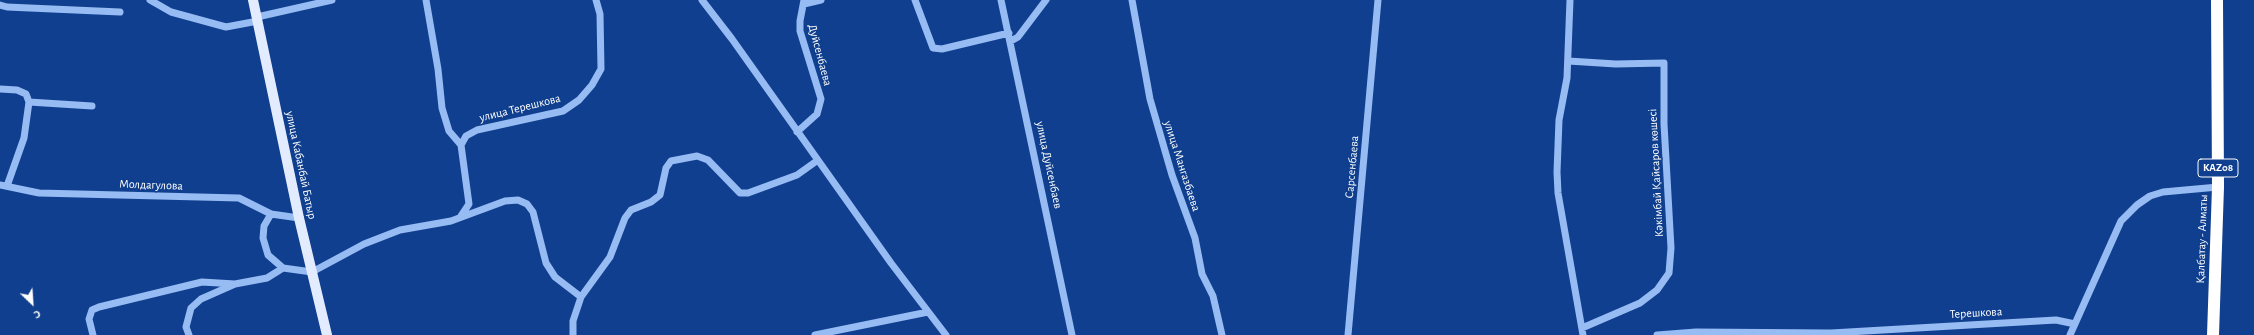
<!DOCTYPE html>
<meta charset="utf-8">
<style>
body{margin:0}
#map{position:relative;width:2254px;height:335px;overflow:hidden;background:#0f3f8e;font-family:"Alegreya Sans",sans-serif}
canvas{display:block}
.north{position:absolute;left:12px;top:283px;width:40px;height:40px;-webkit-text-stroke:3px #0f3f8e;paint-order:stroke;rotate:155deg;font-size:11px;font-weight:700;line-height:16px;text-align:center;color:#fff}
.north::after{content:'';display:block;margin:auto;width:14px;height:18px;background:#fff;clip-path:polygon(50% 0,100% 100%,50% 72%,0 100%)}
</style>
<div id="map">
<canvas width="2254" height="335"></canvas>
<div class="north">С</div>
</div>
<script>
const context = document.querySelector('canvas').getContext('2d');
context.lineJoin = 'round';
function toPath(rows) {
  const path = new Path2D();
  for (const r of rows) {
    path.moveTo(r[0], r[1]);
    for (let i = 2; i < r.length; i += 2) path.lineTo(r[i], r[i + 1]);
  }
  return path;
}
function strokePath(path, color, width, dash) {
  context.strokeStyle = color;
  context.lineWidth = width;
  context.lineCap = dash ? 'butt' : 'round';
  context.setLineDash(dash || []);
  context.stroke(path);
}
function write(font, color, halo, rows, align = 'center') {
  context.font = font + ' "Alegreya Sans",sans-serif';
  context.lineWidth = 3;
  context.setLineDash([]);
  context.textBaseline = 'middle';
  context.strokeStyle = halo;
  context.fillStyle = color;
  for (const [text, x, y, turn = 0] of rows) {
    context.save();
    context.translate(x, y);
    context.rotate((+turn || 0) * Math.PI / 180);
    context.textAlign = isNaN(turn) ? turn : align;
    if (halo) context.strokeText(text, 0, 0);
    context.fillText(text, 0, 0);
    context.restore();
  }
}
const minor = toPath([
 [150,0,171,12,226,27,258,21],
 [426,0,438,69,442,108,449,131,461,145],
 [702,0,732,39,891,263,946,335],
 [915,0,933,48,942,49,1009,33],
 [1001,0,1072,335],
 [1132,0,1150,99,1172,175,1195,238,1202,274,1213,296,1222,335],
 [1570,0,1567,78,1559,120,1557,172,1558,193,1583,335],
 [804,4,821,0],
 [0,5,7,7,120,12],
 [257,17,332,0],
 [1011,41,1018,37,1046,0],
 [1568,61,1616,64,1664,63,1664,124,1671,248,1669,273,1657,290,1640,303,1582,328],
 [0,89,17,90,26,94,29,102,92,106],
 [797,132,817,114,821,99,800,31,800,21,804,0],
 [0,185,39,193,239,198,271,214,299,218],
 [7,186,24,138,29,102],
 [271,214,264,226,263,238,268,255,283,268,312,272,364,244,400,230,451,221,505,201,518,200,527,204,533,212,546,263,555,277,581,297],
 [461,216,469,204,461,145,466,136,477,130,563,111,579,100,592,85,601,69,600,14,596,0],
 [93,335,89,319,92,310,99,307,202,282,235,284],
 [189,335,186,327,191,308,201,299,235,284,267,278,283,268],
 [573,335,573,321,581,297,610,257,625,218,631,210,651,202,660,195,666,168,671,161,697,156,708,160,740,193,748,193,797,175,818,160],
 [815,335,928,312],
 [1348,335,1378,0],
 [1657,335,1696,332,1831,333,2056,320,2075,324],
 [2070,335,2121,221,2137,205,2150,196,2163,192,2218,187]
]);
const major = toPath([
 [253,0,299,218,327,335]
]);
const highway = toPath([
 [2213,335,2218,187,2217,0]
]);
const shields = [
 [2218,168,40]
];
const shieldNames = [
 ["KAZ08",2218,168]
];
const streetNames = [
 ["Дуйсенбаева",820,55,75],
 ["улица Терешкова",520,108,-14],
 ["улица Кабанбай Батыр",301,165,78],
 ["улица Дуйсенбаев",1049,165,78],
 ["улица Мангазбаева",1182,166,72],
 ["Сарсенбаева",1352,167,-85],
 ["Кәкімбай Қайсаров көшесі",1656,173,-93],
 ["Молдагулова",151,185,2],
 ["Қалбатау - Алматы",2202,239,-88],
 ["Терешкова",1976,313,-3]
];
strokePath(minor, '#97bbf3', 7);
strokePath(major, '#e3ecff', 10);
strokePath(highway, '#fff', 12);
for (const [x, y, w] of shields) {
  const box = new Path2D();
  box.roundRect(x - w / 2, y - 9, w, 18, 3);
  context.fillStyle = '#0f3f8e';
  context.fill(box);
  strokePath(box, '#fff', 1);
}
write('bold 11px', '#fff', null, shieldNames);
write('12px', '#fff', '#0f3f8e', streetNames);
</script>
